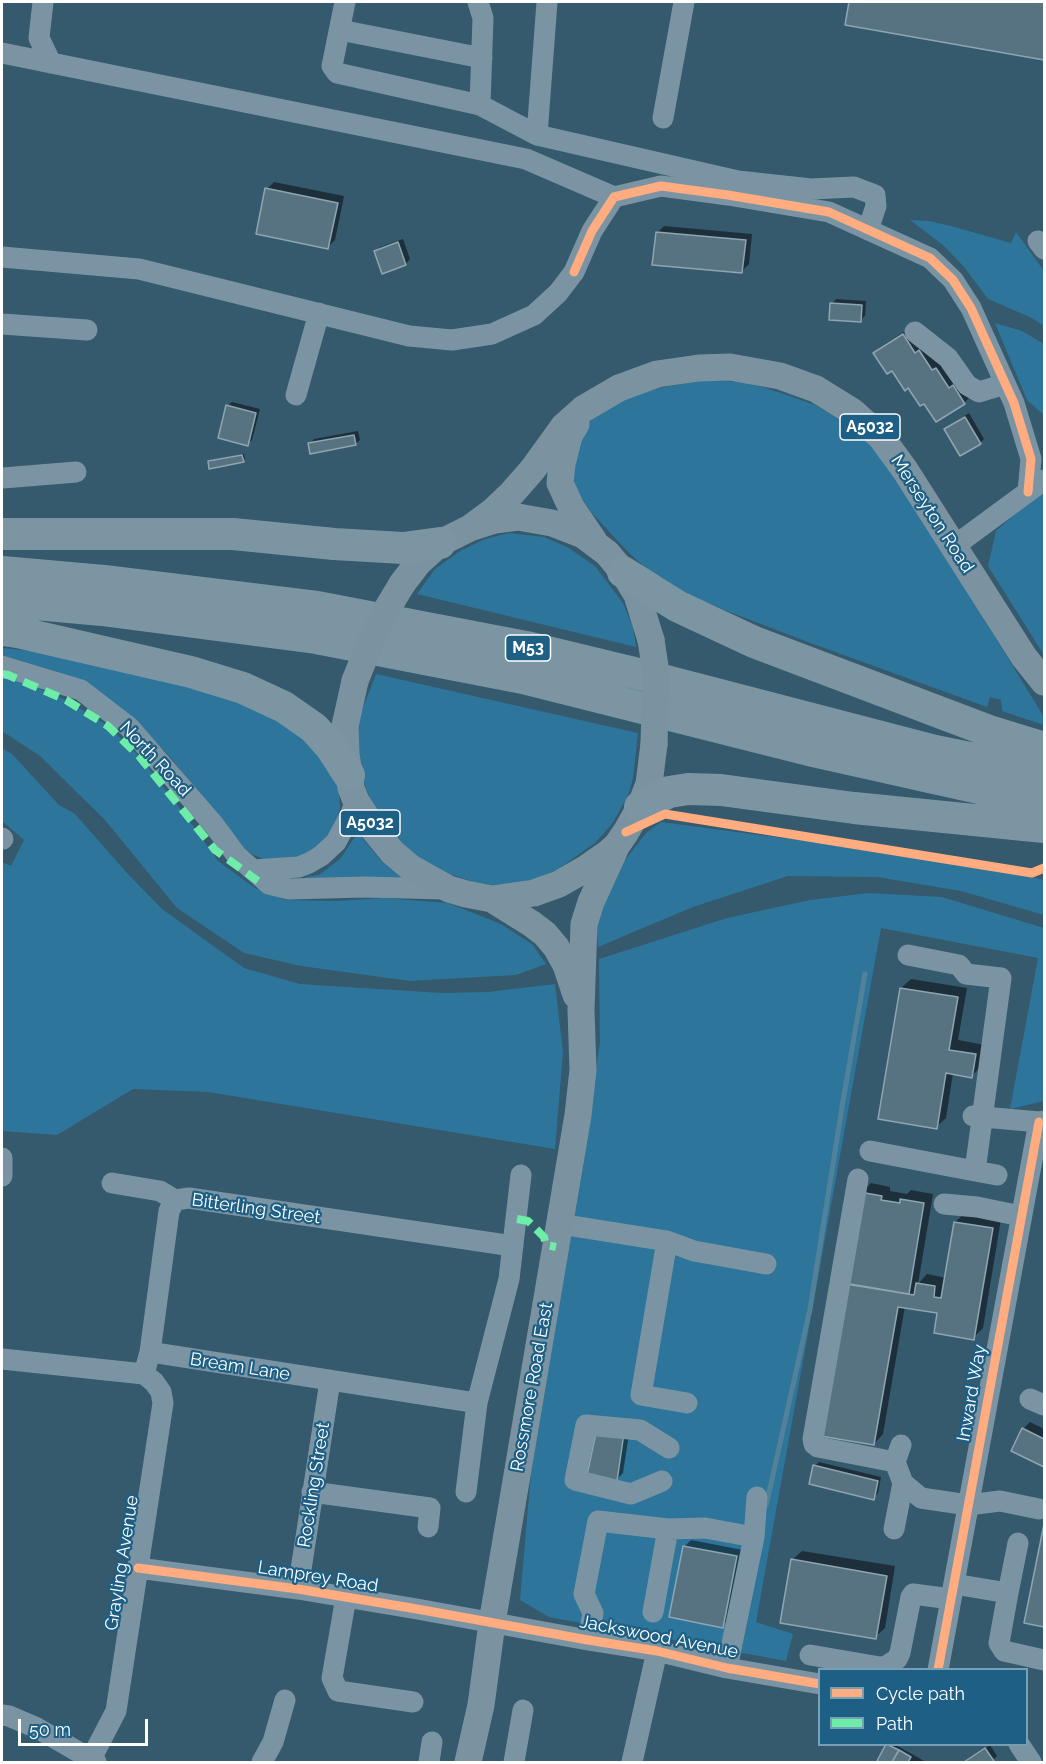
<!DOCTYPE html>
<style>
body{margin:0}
#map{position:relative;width:1046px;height:1764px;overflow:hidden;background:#35596d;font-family:Raleway,sans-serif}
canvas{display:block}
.frame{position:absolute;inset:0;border:3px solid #fff;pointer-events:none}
.legend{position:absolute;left:818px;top:1668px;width:210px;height:78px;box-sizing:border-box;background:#1d5f85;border:2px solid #779fb6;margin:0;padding:8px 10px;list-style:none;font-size:18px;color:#fff}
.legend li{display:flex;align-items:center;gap:12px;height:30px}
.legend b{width:30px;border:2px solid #779fb6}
.scale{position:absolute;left:18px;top:1719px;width:130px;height:27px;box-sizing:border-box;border:3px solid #fff;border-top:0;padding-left:8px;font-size:18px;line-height:21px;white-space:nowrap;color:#fff;-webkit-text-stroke:4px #1d5f85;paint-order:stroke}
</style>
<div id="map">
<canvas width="1046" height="1764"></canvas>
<div class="frame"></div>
<ul class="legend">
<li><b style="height:8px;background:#ffac80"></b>Cycle path</li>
<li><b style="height:8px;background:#6deda7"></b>Path</li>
</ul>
<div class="scale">50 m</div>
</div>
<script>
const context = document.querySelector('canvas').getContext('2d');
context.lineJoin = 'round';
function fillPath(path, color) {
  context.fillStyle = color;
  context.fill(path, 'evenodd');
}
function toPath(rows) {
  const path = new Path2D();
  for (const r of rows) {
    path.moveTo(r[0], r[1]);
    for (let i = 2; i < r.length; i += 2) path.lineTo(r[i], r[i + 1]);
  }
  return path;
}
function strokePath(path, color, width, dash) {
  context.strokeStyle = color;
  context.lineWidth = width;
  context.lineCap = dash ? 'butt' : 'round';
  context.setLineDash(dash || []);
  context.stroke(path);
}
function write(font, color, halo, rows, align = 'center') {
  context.font = font + ' Raleway,sans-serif';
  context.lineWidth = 4.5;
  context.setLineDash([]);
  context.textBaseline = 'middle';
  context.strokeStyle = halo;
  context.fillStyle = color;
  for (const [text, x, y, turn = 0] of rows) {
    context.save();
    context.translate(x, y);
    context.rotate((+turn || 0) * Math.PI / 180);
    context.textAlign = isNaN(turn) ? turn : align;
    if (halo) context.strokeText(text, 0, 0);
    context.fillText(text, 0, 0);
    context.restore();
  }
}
const green = toPath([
 [910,220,929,221,951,226,1011,243,1016,232,1044,271,1044,326,1032,318,988,299,965,268,944,246],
 [995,323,1022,331,1044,344,1044,415,1027,400],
 [698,381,723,381,741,382,766,388,790,396,815,405,835,417,864,439,890,465,1044,717,1044,725,1002,711,1001,700,990,697,987,707,805,641,727,611,671,587,652,574,625,549,592,513,581,497,570,477,584,427,598,413,618,401,654,389],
 [1044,493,1044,655,988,566,996,531,1019,510],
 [509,533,544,537,567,547,595,566,623,603,633,627,636,647,417,594,435,569,460,551,485,539],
 [2,648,32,651,175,683,283,717,332,768,339,793,340,808,337,820,331,831,317,847,298,858,269,861,256,856,243,849,171,758,140,725,75,680,55,671,2,655],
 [2,673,66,700,108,726,139,756,186,816,218,861,255,888,286,900,337,901,383,898,448,903,501,924,532,944,546,964,516,975,410,981,301,966,244,953,177,908,105,820,40,756,2,731],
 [376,674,638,733,633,778,629,793,620,810,612,824,595,843,558,869,535,879,512,884,492,885,474,882,450,874,421,859,403,846,376,813,360,773,356,736,361,713],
 [2,748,12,754,59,805,75,814,127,873,162,909,244,968,300,984,442,993,488,992,555,984,563,1052,555,1149,208,1092,133,1089,57,1135,2,1131,2,862,11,866,24,840,2,821],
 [661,822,979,864,1044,880,1044,915,961,891,877,877,788,876,693,907,598,947,596,914,619,868,646,833],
 [357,828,364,840,381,861,408,881,304,884,305,877,319,875,340,859,355,837],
 [869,893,942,897,1044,928,1044,1101,1010,1109,1038,958,881,928,756,1622,793,1634,786,1661,549,1617,520,1600,531,1473,600,1043,599,959,727,918,810,900]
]);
const shadow = toPath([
 [851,2,1044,2,1044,59,847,24],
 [274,182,344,196,335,240,328,247,267,189],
 [664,226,752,234,749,264,742,271,657,233],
 [403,239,410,259,406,264,383,272,376,251,380,247],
 [836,299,866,301,865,316,860,320,832,304],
 [910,328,971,396,964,403,937,420,925,402,875,353,882,346],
 [232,402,260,409,252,440,247,444,227,406],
 [969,413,984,439,980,443,945,429],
 [358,431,360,440,355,444,310,444,314,439],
 [244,454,245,459,243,461,210,462,211,460],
 [911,979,967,988,958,1040,985,1045,981,1066,972,1076,953,1073,946,1118,936,1127,901,988],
 [871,1183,890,1187,890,1191,907,1194,911,1190,933,1194,918,1284,927,1274,946,1278,955,1222,965,1213,1001,1219,983,1328,973,1338,939,1312,905,1306,883,1434,874,1444,821,1435,861,1193],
 [1030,1422,1044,1429,1044,1465,1013,1450,1023,1429],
 [630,1427,623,1473,616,1480,589,1473],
 [819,1462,881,1477,878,1493,873,1498,815,1466],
 [1044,1532,1044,1626,1026,1622],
 [691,1540,743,1550,729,1619,722,1626,684,1547],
 [802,1551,895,1566,885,1628,875,1637,792,1560],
 [888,1744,894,1744,926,1762,884,1762,879,1760],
 [990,1745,997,1756,993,1760,989,1762,965,1762]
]);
const stream = toPath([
 [766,1506,810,1309,843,1101,865,974]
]);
const building = toPath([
 [849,2,1044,2,1044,60,845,25,849,2],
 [265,188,338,203,328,249,256,234,265,188],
 [656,232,746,240,742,273,652,265,656,232],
 [398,242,406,265,382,274,374,251,398,242],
 [830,303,862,305,861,322,829,320,830,303],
 [903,334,915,353,919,350,932,370,936,368,949,388,953,385,965,404,936,422,924,404,920,406,908,388,905,391,892,371,887,374,873,353,903,334],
 [226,405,256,413,248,446,218,438,226,405],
 [965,417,981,444,960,456,944,429,965,417],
 [354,435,356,445,310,454,308,443,354,435],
 [242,455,244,462,209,469,208,461,242,455],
 [900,988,958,997,949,1050,976,1054,972,1078,946,1073,937,1129,878,1119,900,988],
 [860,1192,882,1196,881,1200,900,1203,900,1199,924,1203,909,1294,844,1283,860,1192],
 [954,1222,993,1228,974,1340,934,1333,937,1313,898,1307,874,1445,820,1436,846,1284,914,1295,916,1283,935,1286,934,1297,941,1298,954,1222],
 [597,1428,624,1433,617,1481,587,1475,597,1428],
 [1022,1428,1044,1439,1044,1467,1011,1451,1022,1428],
 [813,1465,878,1481,874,1500,809,1484,813,1465],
 [1044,1524,1044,1627,1024,1623,1044,1524],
 [683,1546,737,1556,723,1628,669,1617,683,1546],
 [791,1559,887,1576,876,1639,780,1623,791,1559],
 [886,1744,899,1750,892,1762,881,1762,877,1761,886,1744],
 [985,1748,994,1761,992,1762,964,1762,985,1748],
 [899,1750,911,1757,908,1762,892,1762,899,1750]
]);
const minor = toPath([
 [43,2,39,38,51,63],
 [345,2,332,66,337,73,480,105,537,135,738,181,811,189,854,187,875,195,876,206,868,230],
 [478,2,483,18,480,105],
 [340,30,482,58],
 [2,53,526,159,614,197],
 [663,118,684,2],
 [537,135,547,2],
 [1038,241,1044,249],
 [2,257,139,269,409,336,452,340,492,334,534,315,558,293,574,272,592,231,614,197,661,186,728,195,829,212,930,258,953,280,971,308,1014,403,1031,459,1028,492],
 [2,324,87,330],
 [915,332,948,358,967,385,979,392,1005,384],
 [296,395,319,313],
 [3,478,76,472],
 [953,547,1044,480],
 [2,666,81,690,129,727,214,825,237,856,269,884,289,889,364,887,445,889],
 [2,838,3,839],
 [253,870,299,867,309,863,321,856,336,842,350,816,356,801],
 [973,1116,1039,1122,1044,1121],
 [870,1151,975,1171,1001,978,966,974,959,965,908,955],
 [975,1171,997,1175],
 [2,1176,2,1158],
 [858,1179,813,1439,814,1444,818,1447,895,1462],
 [112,1183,160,1191,175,1200],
 [944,1204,977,1207,1021,1216],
 [560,1224,667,1241,641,1395,687,1403],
 [667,1241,694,1251,766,1264],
 [150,1352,477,1403],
 [2,1359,144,1374,154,1382,161,1392,163,1403,116,1711,91,1759],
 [144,1374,150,1352,169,1211,175,1200,189,1198,513,1246],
 [1030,1399,1044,1405],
 [901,1445,895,1462,903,1483,921,1498,968,1505,1000,1501,1039,1509],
 [662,1481,631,1494,575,1480,586,1425,640,1430,669,1448],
 [312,1492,430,1508,428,1527],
 [466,1492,477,1403,509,1279,521,1175],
 [894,1529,903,1483],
 [138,1568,298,1589,417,1609,588,1640,657,1651,727,1668,820,1684],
 [954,1584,1008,1593,999,1643,1004,1651,1044,1660],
 [298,1589,330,1381],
 [1008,1593,1018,1543],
 [346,1597,332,1678,338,1691,413,1702],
 [653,1612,668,1529],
 [588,1640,593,1613,584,1594,598,1521,668,1529,705,1528,754,1537],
 [810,1655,880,1667,886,1666,897,1659,900,1653,911,1597,913,1594,951,1599],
 [727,1668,754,1537,757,1497],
 [938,1670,1039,1122],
 [2,1715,9,1716,37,1728,96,1762],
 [1019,1744,1031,1762],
 [262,1762,273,1742,285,1700],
 [429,1762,432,1742],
 [514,1762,523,1710],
 [632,1762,657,1651]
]);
const major = toPath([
 [576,424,569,436,562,464,560,483,571,507,594,541],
 [470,528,493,511,512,493,533,469,564,426,583,409,619,388,657,374,699,368,730,367,780,376,816,389,853,412,881,437,905,470,1024,657,1044,682],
 [402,584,418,563,440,543,470,528,495,520,518,517,552,523,583,535,607,553,623,572,637,595,651,640],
 [355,681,345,726,346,754,351,788,356,801,375,831,392,852,411,868,449,889,466,894,492,899,534,893,559,884,585,869,608,853,617,845,626,832,640,807,649,784,654,744],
 [492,899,532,924,545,934,556,947,566,965,576,995],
 [468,1762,481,1705,492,1623,578,1115,583,1070,581,1010,584,924,591,902,617,845]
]);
const highway = toPath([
 [2,534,233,534,334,544,403,548,440,543],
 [2,572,104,581,317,607,531,648,651,677,935,751,1044,773],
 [623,572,677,606,754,642,989,731,1044,748],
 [2,601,102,610,316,638,523,678,817,752,987,790,1044,801],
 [2,630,17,632,191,672,243,688,284,707,314,728,331,747,349,775],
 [640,807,669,792,688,789,721,790,854,808,1044,827]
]);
const majorBridge = toPath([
 [651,640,656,673,654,744],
 [355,681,370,643,387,609,402,584]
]);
const quiet = toPath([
 [2,674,8,675,66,700,108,726,139,756,215,850,258,881],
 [517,1219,528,1221,544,1237,546,1245,556,1247]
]);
const cycleway = toPath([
 [574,272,592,231,614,197,661,186,728,195,829,212,930,258,953,280,971,308,1014,403,1031,459,1028,492],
 [626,832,665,814,1032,873,1044,868],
 [138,1568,298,1589,417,1609,588,1640,657,1651,727,1668,820,1684],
 [938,1670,1039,1122]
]);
const shields = [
 [870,427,60],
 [528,648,45],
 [370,823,60]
];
const shieldNames = [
 ["A5032",870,427],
 ["M53",528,648],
 ["A5032",370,823]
];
const streetNames = [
 ["Merseyton Road",932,514,57],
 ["North Road",155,759,47],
 ["Bitterling Street",256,1209,8],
 ["Bream Lane",240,1367,9],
 ["Rossmore Road East",532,1387,-80],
 ["Inward Way",972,1393,-80],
 ["Rockling Street",314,1485,-81],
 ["Grayling Avenue",122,1563,-81],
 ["Lamprey Road",318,1577,9],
 ["Jackswood Avenue",659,1637,11]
];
fillPath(green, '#2e759b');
fillPath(shadow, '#0007');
strokePath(stream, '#52819a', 5);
fillPath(building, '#577382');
strokePath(building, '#8fa5b1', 1.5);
strokePath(minor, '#7b94a3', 21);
strokePath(major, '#7b93a0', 27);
strokePath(highway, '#7c95a3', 32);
strokePath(majorBridge, '#7b93a0', 27);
strokePath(quiet, '#6deda7', 8, [15, 8]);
strokePath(cycleway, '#ffac80', 9);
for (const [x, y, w] of shields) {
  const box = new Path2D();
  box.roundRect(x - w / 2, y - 13, w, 26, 4.5);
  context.fillStyle = '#1d5f85';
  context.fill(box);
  strokePath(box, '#fff', 1.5);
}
write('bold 16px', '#fff', null, shieldNames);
write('18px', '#fff', '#1d5f85', streetNames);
</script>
